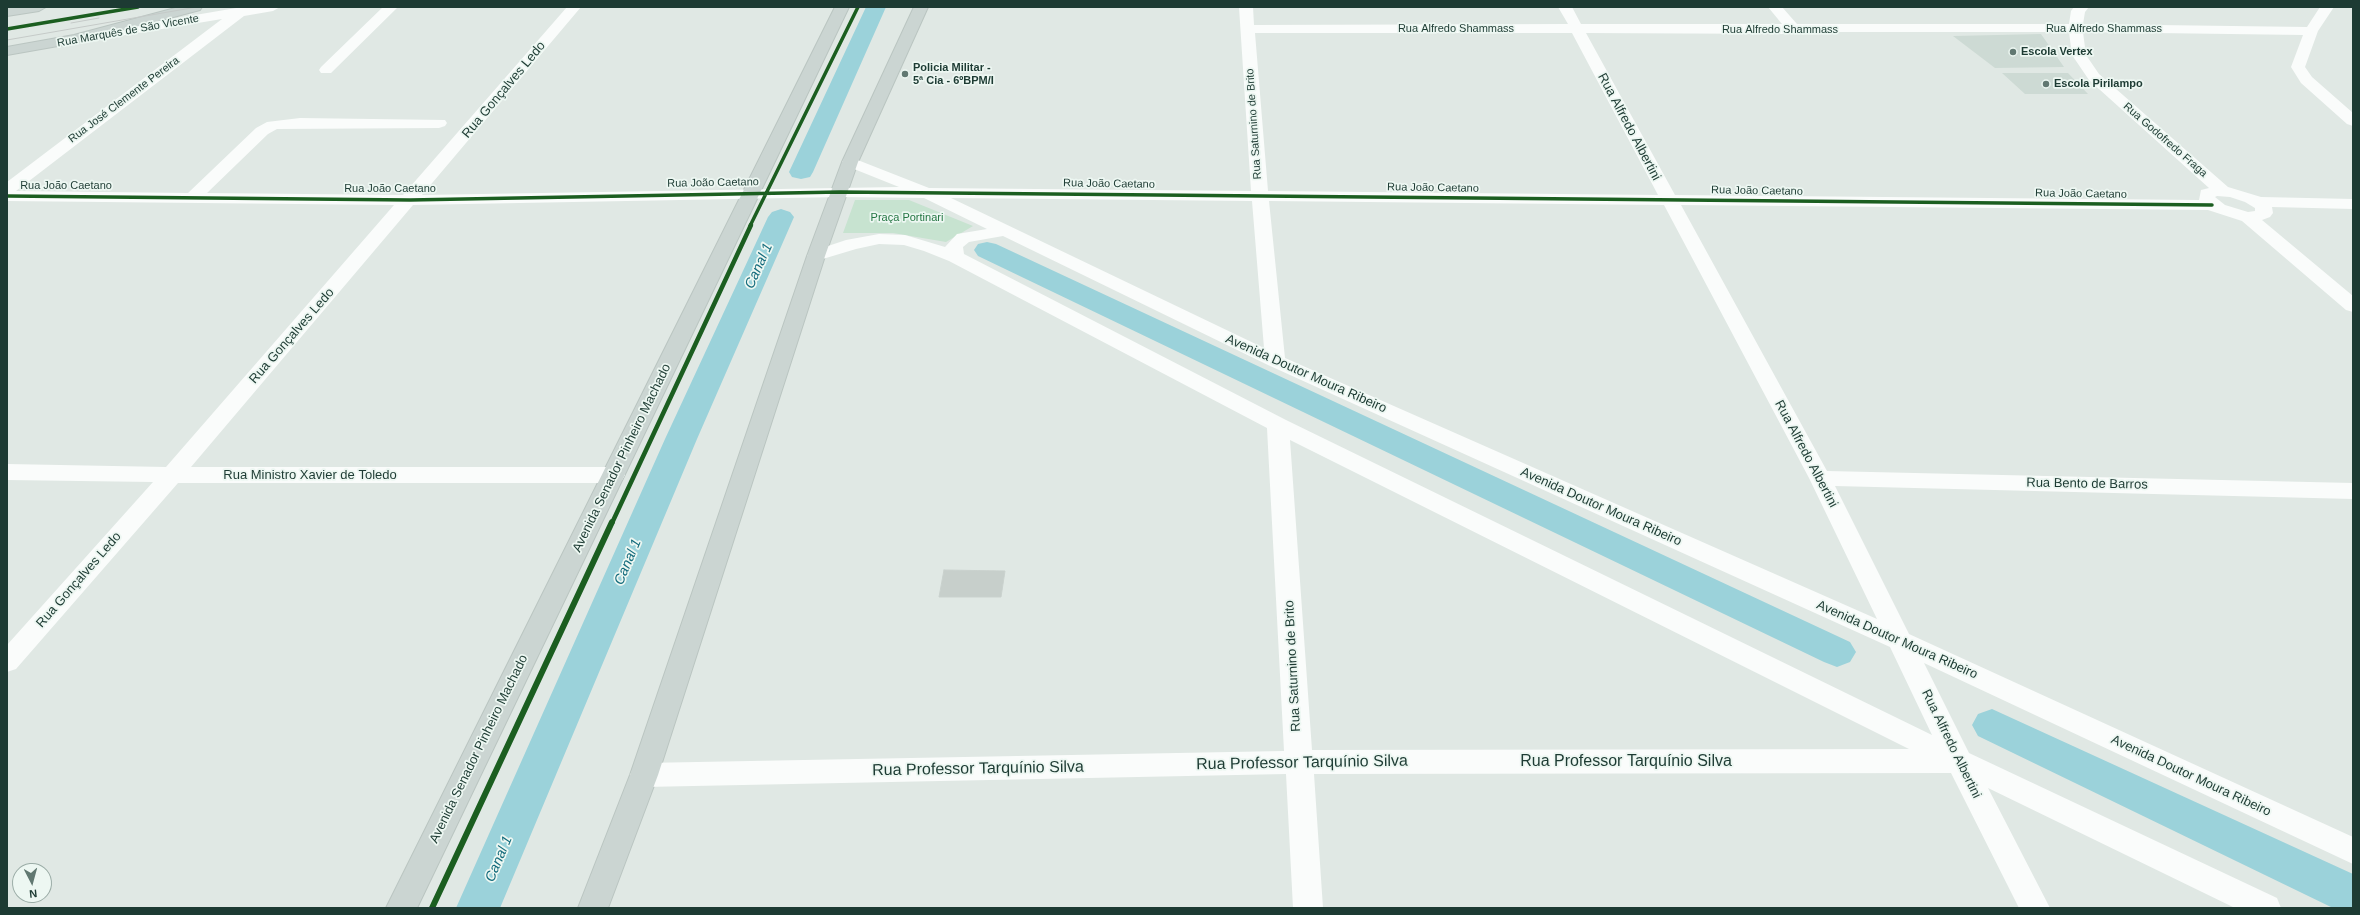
<!DOCTYPE html>
<meta charset="utf-8">
<style>
body{margin:0}
#map{position:relative;width:2360px;height:915px;overflow:hidden;background:#e0e8e4;font-family:Helvetica,sans-serif}
canvas{display:block}
.frame{position:absolute;inset:0;border:8px solid #1d3b33;pointer-events:none}
.north{position:absolute;left:12px;top:863px;width:40px;height:40px;box-sizing:border-box;background:#edf7f2;border:1px solid #9aaca6;border-radius:50%;rotate:174deg;font-size:11px;font-weight:700;line-height:16px;text-align:center;color:#1d3b33}
.north::after{content:'';display:block;margin:auto;width:14px;height:18px;background:#617871;clip-path:polygon(50% 0,100% 100%,50% 72%,0 100%)}
</style>
<div id="map">
<canvas width="2360" height="915"></canvas>
<div class="frame"></div>
<div class="north">N</div>
</div>
<script>
const context = document.querySelector('canvas').getContext('2d');
context.lineJoin = 'round';
function fillPath(path, color) {
  context.fillStyle = color;
  context.fill(path, 'evenodd');
}
function toPath(rows) {
  const path = new Path2D();
  for (const r of rows) {
    path.moveTo(r[0], r[1]);
    for (let i = 2; i < r.length; i += 2) path.lineTo(r[i], r[i + 1]);
  }
  return path;
}
function strokePath(path, color, width, dash) {
  context.strokeStyle = color;
  context.lineWidth = width;
  context.lineCap = dash ? 'butt' : 'round';
  context.setLineDash(dash || []);
  context.stroke(path);
}
function write(font, color, halo, rows, align = 'center') {
  context.font = font + ' Helvetica,sans-serif';
  context.lineWidth = 3.5;
  context.setLineDash([]);
  context.textBaseline = 'middle';
  context.strokeStyle = halo;
  context.fillStyle = color;
  for (const [text, x, y, turn = 0] of rows) {
    context.save();
    context.translate(x, y);
    context.rotate((+turn || 0) * Math.PI / 180);
    context.textAlign = isNaN(turn) ? turn : align;
    if (halo) context.strokeText(text, 0, 0);
    context.fillText(text, 0, 0);
    context.restore();
  }
}
const built = toPath([
 [2041,34,2064,67,1995,68,1953,36],
 [2002,73,2068,73,2088,94,2025,94]
]);
const green = toPath([
 [855,200,909,200,973,226,946,242,893,233,843,233]
]);
const canal = toPath([
 [866,7,886,7,813,172,810,177,801,179,792,177,789,172,866,7],
 [781,209,790,212,794,217,697,439,500,908,456,908,665,439,768,217,772,212,781,209],
 [987,242,996,244,1850,642,1856,652,1850,662,1837,667,1824,662,978,256,974,250,978,244,987,242],
 [1992,709,2353,874,2353,908,2333,908,1978,736,1972,725,1978,714,1992,709]
]);
const building = toPath([
 [944,570,1005,571,1001,597,939,597,944,570]
]);
const minor = toPath([
 [242,7,280,7,273,11,244,16,16,191,188,193,256,128,267,122,300,118,445,120,447,123,445,126,439,128,277,129,268,134,207,193,403,195,567,7,581,7,422,195,899,187,844,165,842,162,844,159,850,157,929,188,1251,191,1239,7,1253,7,1254,25,1568,24,1558,7,1572,7,1581,24,1782,24,1768,7,1782,7,1797,24,2069,24,2071,11,2074,7,2089,7,2085,12,2083,24,2307,27,2320,7,2334,7,2318,31,2305,67,2312,77,2353,113,2353,126,2347,124,2301,83,2291,67,2303,35,2083,32,2086,55,2099,74,2228,187,2261,197,2353,199,2353,209,2272,207,2273,213,2270,217,2262,220,2353,296,2353,312,2346,310,2242,221,2208,210,1681,205,1827,471,2353,483,2353,499,1835,486,1909,634,2353,837,2353,864,1924,663,1969,753,2277,898,2281,908,2235,908,1988,788,2050,908,2019,908,1951,773,1314,774,1323,908,1293,908,1286,774,644,787,634,783,630,775,634,767,644,763,1284,751,1267,428,949,261,924,251,904,245,879,244,856,249,816,261,810,260,807,256,810,252,846,240,879,234,905,235,945,247,957,234,987,229,924,198,840,197,413,205,191,467,614,467,622,470,625,475,622,480,614,483,178,483,16,669,7,672,7,645,153,482,7,480,7,464,166,467,394,205,7,201,7,182,222,19,83,42,78,41,76,38,78,35,242,7],
 [1799,32,2069,32,2072,55,2089,80,2209,188,2201,190,2199,200,1675,195,1586,33,1794,34,1799,32],
 [1255,33,1572,33,1658,195,1268,191,1255,33],
 [2217,196,2230,197,2245,202,2255,208,2255,211,2248,212,2225,205,2215,197,2217,196],
 [951,198,1252,201,1264,348,951,198],
 [1269,201,1664,205,1809,478,1877,619,1285,358,1269,201],
 [1003,236,1268,365,1890,647,1932,735,1286,420,964,254,963,247,969,242,1003,236],
 [1290,440,1909,749,1312,750,1290,440],
 [383,7,398,7,331,73,321,73,319,70,321,67,383,7]
]);
const major = toPath([
 [46,7,39,11,7,16,7,8,46,7],
 [179,7,202,7,200,10,75,43,7,55,7,47,74,35,179,7],
 [835,7,849,7,417,908,386,908,835,7],
 [914,7,928,7,858,162,825,256,658,775,608,908,578,908,630,775,807,256,842,162,914,7]
]);
const tram = toPath([
 [71,23,99,18],
 [7,40,197,7]
]);
const cyclewayFar2 = toPath([
 [7,29,138,7],
 [7,196,410,200,840,192,2212,205],
 [750,226,858,7]
]);
const cyclewayFar1 = toPath([
 [612,523,751,225]
]);
const cycleway = toPath([
 [432,908,612,522]
]);
const markers = [
 [2013,52,4,"#617871"],
 [905,74,4,"#617871"],
 [2046,84,4,"#617871"]
];
const farStreetnames = [
 ["Rua Alfredo Shammass",1456,29],
 ["Rua Alfredo Shammass",2104,29],
 ["Rua Alfredo Shammass",1780,30],
 ["Rua Marquês de São Vicente",128,31,-10],
 ["Rua José Clemente Pereira",124,100,-37],
 ["Rua Saturnino de Brito",1254,124,-94],
 ["Rua Godofredo Fraga",2165,140,41],
 ["Rua João Caetano",713,183,-1],
 ["Rua João Caetano",1109,184,1],
 ["Rua João Caetano",66,186],
 ["Rua João Caetano",1433,188,1],
 ["Rua João Caetano",390,189],
 ["Rua João Caetano",1757,191,1],
 ["Rua João Caetano",2081,194,1]
];
const farPoinames = [
 ["Escola Vertex",2021,52],
 ["Policia Militar -",913,68],
 ["5ª Cia - 6ºBPM/I",913,81],
 ["Escola Pirilampo",2054,84]
];
const farParknames = [
 ["Praça Portinari",907,218]
];
const streetNames = [
 ["Rua Gonçalves Ledo",504,90,-50],
 ["Rua Alfredo Albertini",1629,127,62],
 ["Rua Gonçalves Ledo",292,336,-49],
 ["Avenida Doutor Moura Ribeiro",1306,374,24],
 ["Rua Alfredo Albertini",1806,454,62],
 ["Avenida Senador Pinheiro Machado",622,458,-64],
 ["Rua Ministro Xavier de Toledo",310,475],
 ["Rua Bento de Barros",2087,484,1],
 ["Avenida Doutor Moura Ribeiro",1601,507,24],
 ["Rua Gonçalves Ledo",79,580,-49],
 ["Avenida Doutor Moura Ribeiro",1897,640,24],
 ["Rua Saturnino de Brito",1293,666,-93],
 ["Rua Alfredo Albertini",1951,744,64],
 ["Avenida Senador Pinheiro Machado",479,749,-64],
 ["Avenida Doutor Moura Ribeiro",2191,776,25]
];
const waterNames = [
 ["Canal 1",759,266,-66],
 ["Canal 1",628,562,-67],
 ["Canal 1",499,859,-67]
];
const nearStreetnames = [
 ["Rua Professor Tarquínio Silva",1626,762],
 ["Rua Professor Tarquínio Silva",1302,763,-1],
 ["Rua Professor Tarquínio Silva",978,769,-1]
];
fillPath(built, '#cddad4');
fillPath(green, '#c7e3d0');
fillPath(canal, '#9bd2da');
fillPath(building, '#c7cfcb');
strokePath(building, '#c9d1cd', 1);
strokePath(major, '#bac5c1', 2);
fillPath(minor, '#fafcfb');
fillPath(major, '#cbd5d2');
strokePath(tram, '#c5cac8', 1);
strokePath(cyclewayFar2, '#1b5e20', 3.5);
strokePath(cyclewayFar1, '#1b5e20', 4.5);
strokePath(cycleway, '#1b5e20', 6);
for (const [x, y, r, color] of markers) {
  const dot = new Path2D();
  dot.arc(x, y, r, 0, 2 * Math.PI);
  context.fillStyle = color;
  context.fill(dot);
  strokePath(dot, '#edf7f2', 1.5);
}
write('11px', '#1d3b33', '#edf7f2', farStreetnames);
write('bold 11px', '#1d3b33', '#edf7f2', farPoinames, 'left');
write('11px', '#247643', '#edf7f2', farParknames);
write('13px', '#1d3b33', '#edf7f2', streetNames);
write('italic 14px', '#136b7c', '#edf7f2', waterNames);
write('16px', '#1d3b33', '#edf7f2', nearStreetnames);
</script>
